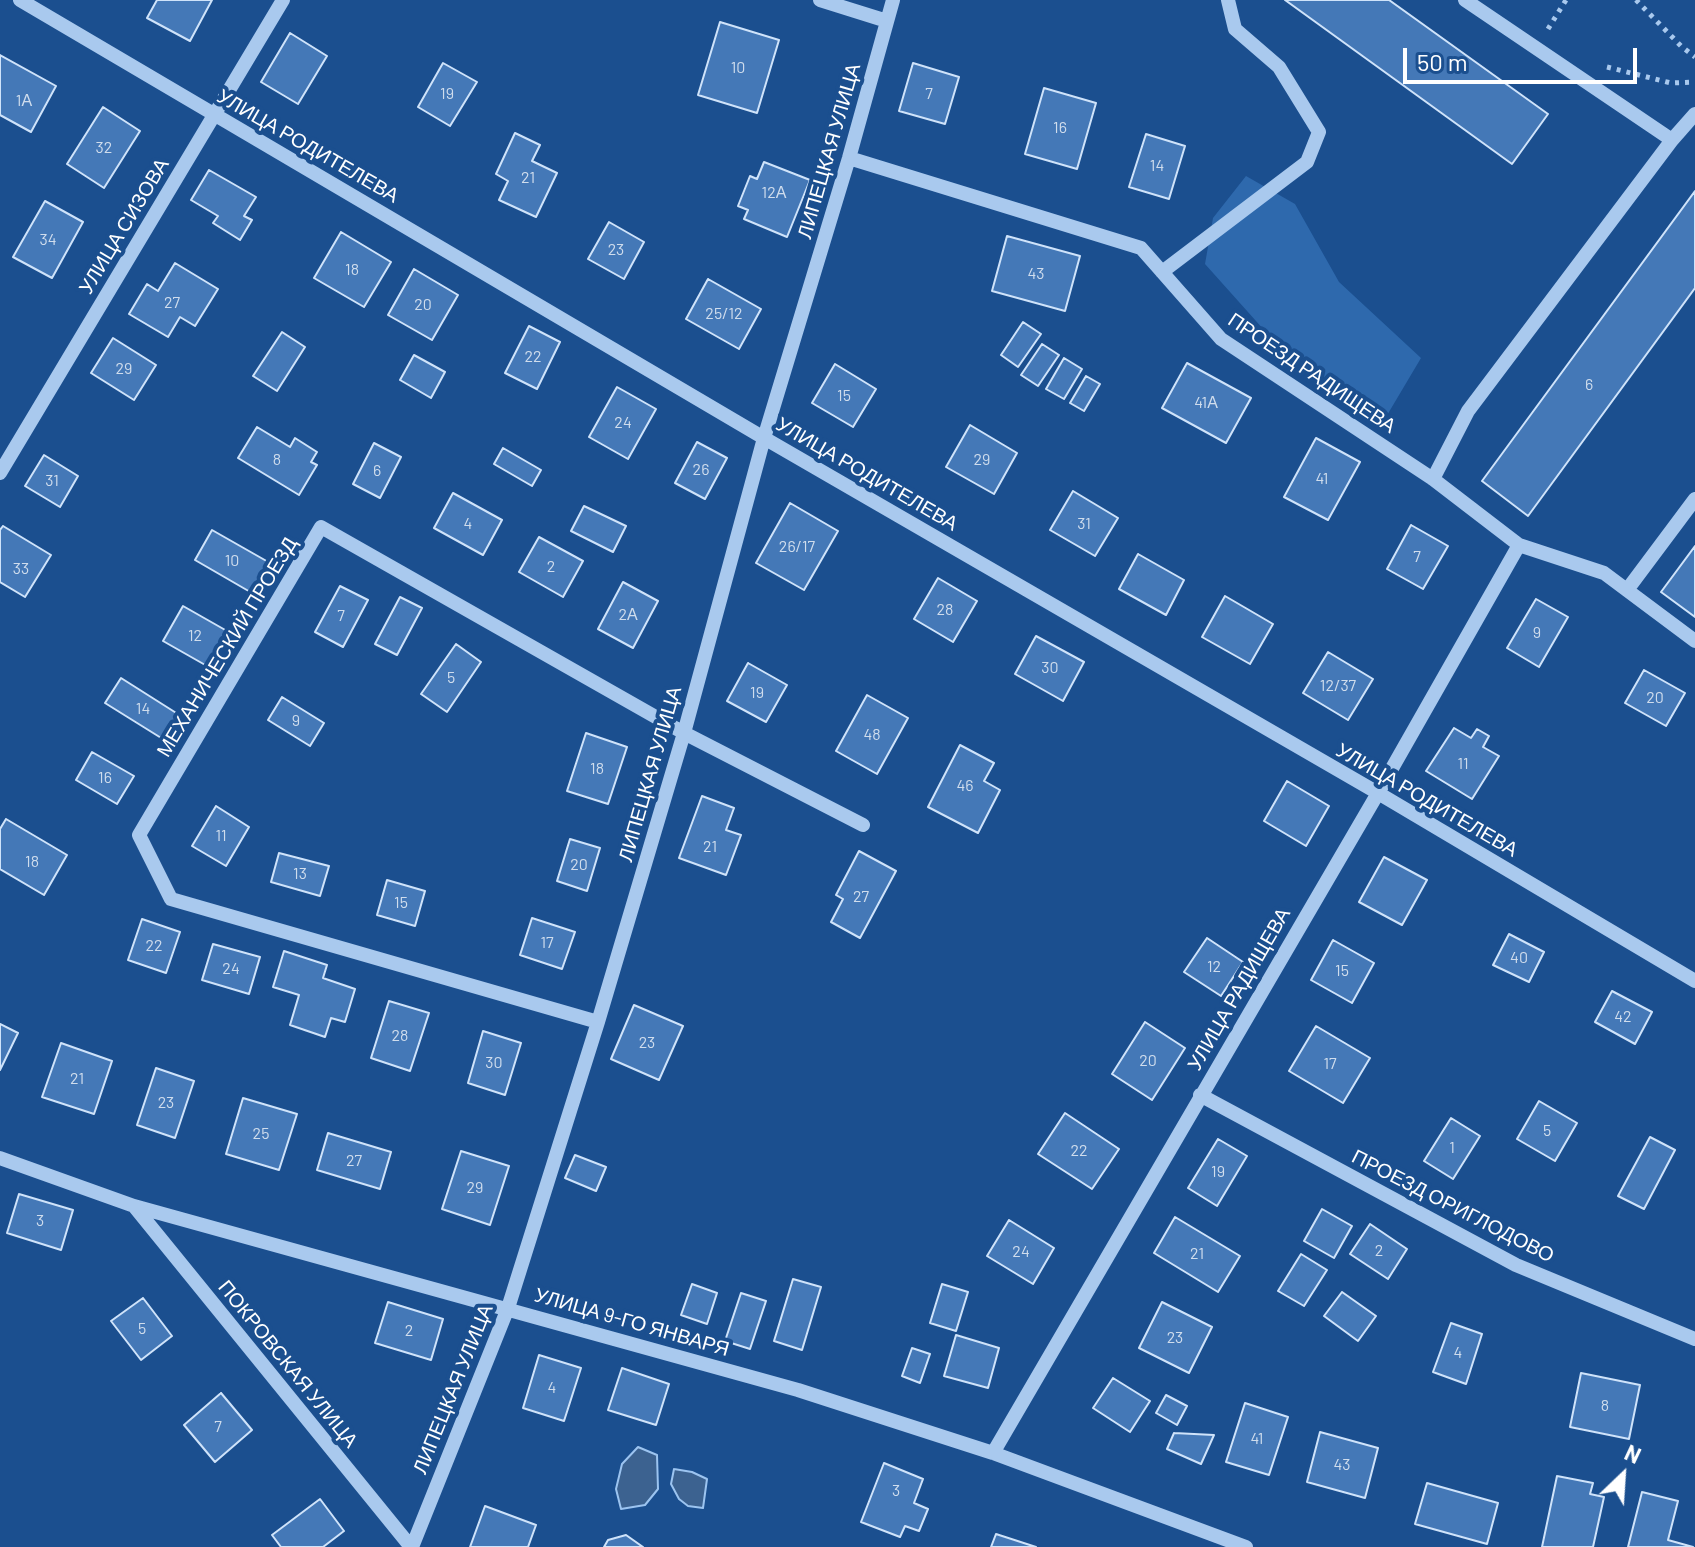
<!DOCTYPE html>
<meta charset="utf-8">
<style>
body{margin:0}
#map{position:relative;width:1695px;height:1547px;overflow:hidden;background:#1b4f8f;font-family:Barlow,sans-serif}
canvas{display:block}
.north{position:absolute;left:1583px;top:1435px;width:80px;height:80px;-webkit-text-stroke:6px #1b4f8f;paint-order:stroke;rotate:25deg;font-size:22px;font-weight:700;line-height:32px;text-align:center;color:#fff}
.north::after{content:'';display:block;margin:auto;width:28px;height:36px;background:#fff;clip-path:polygon(50% 0,100% 100%,50% 72%,0 100%)}
.scale{position:absolute;left:1403px;top:48px;width:234px;height:36px;box-sizing:border-box;border:4px solid #fff;border-top:0;padding-left:10px;font-size:24px;line-height:28px;white-space:nowrap;color:#fff;-webkit-text-stroke:6px #1b4f8f;paint-order:stroke}
</style>
<div id="map">
<canvas width="1695" height="1547"></canvas>
<div class="north">N</div>
<div class="scale">50 m</div>
</div>
<script>
const context = document.querySelector('canvas').getContext('2d');
context.lineJoin = 'round';
function fillPath(path, color) {
  context.fillStyle = color;
  context.fill(path, 'evenodd');
}
function toPath(rows) {
  const path = new Path2D();
  for (const r of rows) {
    path.moveTo(r[0], r[1]);
    for (let i = 2; i < r.length; i += 2) path.lineTo(r[i], r[i + 1]);
  }
  return path;
}
function strokePath(path, color, width, dash) {
  context.strokeStyle = color;
  context.lineWidth = width;
  context.lineCap = dash ? 'butt' : 'round';
  context.setLineDash(dash || []);
  context.stroke(path);
}
function write(font, color, halo, rows, align = 'center') {
  context.font = font + ' Barlow,sans-serif';
  context.lineWidth = 8;
  context.setLineDash([]);
  context.textBaseline = 'middle';
  context.strokeStyle = halo;
  context.fillStyle = color;
  for (const [text, x, y, turn = 0] of rows) {
    context.save();
    context.translate(x, y);
    context.rotate((+turn || 0) * Math.PI / 180);
    context.textAlign = isNaN(turn) ? turn : align;
    if (halo) context.strokeText(text, 0, 0);
    context.fillText(text, 0, 0);
    context.restore();
  }
}
const green = toPath([
 [1246,176,1295,204,1339,282,1421,358,1386,417,1322,379,1273,340,1205,264,1213,218]
]);
const water = toPath([
 [638,1447,657,1455,658,1489,645,1505,621,1509,616,1489,622,1464,638,1447],
 [674,1469,692,1472,707,1479,703,1508,688,1506,679,1499,671,1484,674,1469]
]);
const building = toPath([
 [157,0,212,0,190,41,147,18,157,0],
 [1285,0,1389,0,1548,114,1512,164,1285,0],
 [720,22,779,40,757,113,698,95,720,22],
 [290,33,327,56,298,104,261,82,290,33],
 [0,55,56,86,31,132,0,115,0,55],
 [443,63,477,82,450,126,418,107,443,63],
 [913,63,959,77,945,124,899,111,913,63],
 [1044,88,1096,103,1077,169,1025,154,1044,88],
 [103,107,140,131,104,188,67,164,103,107],
 [515,133,540,145,532,161,557,173,536,217,499,200,508,181,496,174,515,133],
 [1146,134,1185,146,1169,199,1129,187,1146,134],
 [764,162,810,180,787,237,744,219,748,210,738,206,750,176,757,179,764,162],
 [209,170,256,197,244,216,252,220,240,240,213,223,218,216,191,200,209,170],
 [1695,191,1695,288,1528,516,1482,481,1695,191],
 [45,201,83,222,52,278,13,257,45,201],
 [609,222,644,242,624,279,588,259,609,222],
 [341,232,391,262,364,307,314,278,341,232],
 [1007,236,1080,256,1065,311,992,291,1007,236],
 [175,263,218,289,195,326,180,317,168,337,129,314,147,284,158,291,175,263],
 [414,269,458,295,432,340,388,315,414,269],
 [708,279,761,309,739,349,686,319,708,279],
 [1023,322,1041,334,1018,367,1001,355,1023,322],
 [529,326,560,342,537,389,505,373,529,326],
 [282,332,305,347,277,391,253,376,282,332],
 [113,338,156,365,134,400,91,373,113,338],
 [1042,344,1059,355,1038,386,1021,375,1042,344],
 [414,355,445,372,431,398,400,380,414,355],
 [1064,358,1082,369,1064,399,1046,389,1064,358],
 [1187,363,1251,398,1226,443,1162,408,1187,363],
 [835,364,876,389,853,427,812,403,835,364],
 [1086,376,1100,384,1084,411,1070,403,1086,376],
 [617,387,656,409,628,459,589,437,617,387],
 [970,425,1017,453,994,494,946,467,970,425],
 [257,427,290,447,295,438,317,452,311,462,317,465,299,495,238,458,257,427],
 [1316,438,1360,462,1328,520,1284,497,1316,438],
 [697,442,727,458,705,499,675,483,697,442],
 [374,443,401,457,380,498,353,484,374,443],
 [503,448,541,470,532,486,494,464,503,448],
 [44,455,78,476,60,507,25,486,44,455],
 [1073,491,1118,518,1095,556,1050,530,1073,491],
 [453,493,502,520,483,555,434,528,453,493],
 [790,503,838,531,804,590,756,563,790,503],
 [584,506,626,526,613,552,571,531,584,506],
 [1411,525,1448,546,1423,589,1387,569,1411,525],
 [3,526,51,555,25,597,0,582,0,530,3,526],
 [212,530,270,563,252,593,195,560,212,530],
 [539,537,583,561,563,597,519,572,539,537],
 [1695,546,1695,617,1661,592,1695,546],
 [1138,554,1184,580,1166,615,1119,589,1138,554],
 [938,578,977,601,953,642,914,619,938,578],
 [623,582,658,601,633,648,598,629,623,582],
 [340,586,368,600,343,647,315,632,340,586],
 [1225,596,1273,624,1250,664,1202,637,1225,596],
 [400,597,422,608,397,655,375,644,400,597],
 [1536,599,1568,617,1539,667,1507,648,1536,599],
 [183,606,227,631,207,666,163,641,183,606],
 [1036,636,1084,662,1063,701,1015,674,1036,636],
 [456,644,481,662,447,712,421,694,456,644],
 [1328,652,1373,679,1348,720,1303,693,1328,652],
 [748,663,787,685,766,722,727,701,748,663],
 [1644,670,1685,693,1666,726,1625,703,1644,670],
 [121,678,181,716,166,741,105,703,121,678],
 [867,695,908,718,877,774,836,751,867,695],
 [282,697,324,723,310,746,268,720,282,697],
 [1454,728,1471,738,1477,729,1489,736,1483,747,1499,756,1472,799,1426,771,1454,728],
 [586,733,627,747,608,804,567,791,586,733],
 [960,745,994,763,984,781,1000,790,978,833,928,807,960,745],
 [92,752,134,776,117,804,76,780,92,752],
 [1287,781,1329,806,1306,846,1264,821,1287,781],
 [702,796,734,808,726,830,741,835,726,875,679,858,702,796],
 [216,806,249,827,226,866,192,846,216,806],
 [6,819,67,855,44,895,0,869,0,829,6,819],
 [570,839,600,848,587,891,557,881,570,839],
 [859,851,896,871,860,938,831,922,843,899,836,895,859,851],
 [279,853,329,866,320,896,271,882,279,853],
 [1384,857,1427,880,1402,925,1359,902,1384,857],
 [387,880,425,891,415,926,377,915,387,880],
 [532,918,575,932,562,969,520,955,532,918],
 [142,919,180,932,166,973,128,960,142,919],
 [1509,934,1544,952,1529,982,1493,965,1509,934],
 [1207,938,1243,962,1221,996,1184,972,1207,938],
 [1333,940,1374,963,1352,1003,1311,980,1333,940],
 [213,944,260,957,249,994,202,980,213,944],
 [284,951,327,965,323,978,355,989,345,1022,331,1018,325,1037,290,1025,299,995,273,987,284,951],
 [1612,991,1652,1012,1635,1044,1595,1022,1612,991],
 [389,1001,429,1013,410,1071,371,1058,389,1001],
 [634,1005,683,1026,659,1080,611,1059,634,1005],
 [1145,1022,1185,1048,1152,1100,1112,1074,1145,1022],
 [0,1024,18,1033,0,1070,0,1024],
 [1316,1026,1370,1058,1343,1103,1289,1071,1316,1026],
 [483,1031,521,1043,505,1095,468,1083,483,1031],
 [61,1043,112,1061,94,1114,42,1097,61,1043],
 [156,1068,194,1081,175,1138,137,1125,156,1068],
 [243,1098,297,1114,279,1170,226,1154,243,1098],
 [1539,1101,1577,1123,1555,1161,1517,1139,1539,1101],
 [1065,1113,1119,1149,1092,1189,1038,1154,1065,1113],
 [1451,1118,1480,1136,1453,1179,1424,1161,1451,1118],
 [328,1133,391,1152,380,1189,317,1170,328,1133],
 [1650,1137,1675,1150,1644,1209,1618,1196,1650,1137],
 [1218,1139,1247,1156,1217,1206,1188,1188,1218,1139],
 [461,1151,509,1166,490,1225,442,1209,461,1151],
 [575,1155,606,1167,596,1191,565,1178,575,1155],
 [19,1194,73,1210,61,1250,7,1233,19,1194],
 [1322,1209,1352,1226,1334,1258,1304,1241,1322,1209],
 [1175,1217,1240,1256,1218,1292,1154,1253,1175,1217],
 [1009,1220,1054,1248,1033,1284,987,1256,1009,1220],
 [1370,1224,1407,1249,1388,1279,1350,1254,1370,1224],
 [1301,1254,1327,1270,1304,1306,1278,1291,1301,1254],
 [793,1279,821,1287,802,1350,774,1341,793,1279],
 [692,1284,717,1293,707,1324,681,1315,692,1284],
 [942,1284,968,1292,956,1331,930,1323,942,1284],
 [1342,1292,1376,1316,1358,1341,1324,1316,1342,1292],
 [741,1293,766,1301,750,1349,725,1341,741,1293],
 [143,1298,172,1336,141,1360,111,1321,143,1298],
 [388,1302,443,1319,431,1360,375,1343,388,1302],
 [1162,1302,1212,1327,1189,1373,1139,1348,1162,1302],
 [1451,1323,1482,1334,1466,1384,1433,1372,1451,1323],
 [956,1335,999,1348,988,1388,944,1376,956,1335],
 [912,1348,930,1354,920,1383,902,1376,912,1348],
 [539,1355,581,1368,564,1421,523,1408,539,1355],
 [622,1368,669,1384,656,1425,608,1410,622,1368],
 [1581,1373,1640,1385,1629,1439,1570,1427,1581,1373],
 [1113,1378,1150,1401,1130,1432,1093,1408,1113,1378],
 [221,1393,252,1430,215,1462,184,1425,221,1393],
 [1166,1395,1187,1406,1177,1425,1156,1413,1166,1395],
 [1245,1403,1288,1417,1269,1475,1226,1462,1245,1403],
 [1320,1432,1378,1448,1365,1498,1307,1482,1320,1432],
 [1174,1433,1214,1435,1201,1464,1167,1449,1174,1433],
 [884,1463,923,1479,914,1503,928,1509,919,1531,905,1526,900,1537,861,1522,884,1463],
 [1557,1476,1593,1483,1590,1494,1604,1497,1593,1547,1542,1547,1557,1476],
 [1427,1483,1498,1503,1487,1544,1415,1524,1427,1483],
 [1642,1492,1678,1501,1668,1540,1693,1547,1628,1547,1642,1492],
 [320,1499,344,1531,323,1547,281,1547,272,1535,320,1499],
 [485,1506,536,1525,528,1547,470,1547,485,1506],
 [996,1534,1036,1547,991,1547,996,1534],
 [626,1535,643,1547,604,1547,608,1540,626,1535]
]);
const path = toPath([
 [1636,0,1681,46,1695,57],
 [1548,29,1566,0],
 [1607,67,1671,83,1695,82]
]);
const minor = toPath([
 [20,0,764,438,1378,793,1695,981],
 [820,0,887,21],
 [1465,0,1672,140,1695,114],
 [849,158,1141,248,1221,339,1433,479,1519,545,1604,573,1695,641],
 [1162,272,1307,162,1319,132,1279,67,1235,29,1228,0],
 [0,473,283,0],
 [1433,479,1468,411,1672,140],
 [1627,590,1695,499],
 [598,1022,171,899,139,835,321,527,684,733,863,825],
 [1200,1095,1516,1265,1695,1339],
 [0,1158,134,1206,798,1390,993,1453,1246,1547],
 [134,1206,411,1547],
 [993,1453,1378,793,1519,545],
 [412,1547,508,1308,598,1022,684,733,764,438,849,158,893,0]
]);
const numberNames = [
 ["10",738,68],
 ["19",447,94],
 ["7",929,94],
 ["1А",24,101],
 ["16",1060,128],
 ["32",104,148],
 ["14",1157,166],
 ["21",528,178],
 ["12А",774,193],
 ["34",48,240],
 ["23",616,250],
 ["18",352,270],
 ["43",1036,274],
 ["27",172,303],
 ["20",423,305],
 ["25/12",724,314],
 ["22",533,357],
 ["29",124,369],
 ["6",1589,385],
 ["15",844,396],
 ["41А",1206,403],
 ["24",623,423],
 ["8",277,460],
 ["29",982,460],
 ["26",701,470],
 ["6",377,471],
 ["41",1322,479],
 ["31",52,481],
 ["4",468,524],
 ["31",1084,524],
 ["26/17",797,547],
 ["7",1417,557],
 ["10",232,561],
 ["2",551,567],
 ["33",21,569],
 ["28",945,610],
 ["2А",628,615],
 ["7",341,616],
 ["9",1537,633],
 ["12",195,636],
 ["30",1050,668],
 ["5",451,678],
 ["12/37",1338,686],
 ["19",757,693],
 ["20",1655,698],
 ["14",143,709],
 ["9",296,721],
 ["48",872,735],
 ["11",1463,764],
 ["18",597,769],
 ["16",105,778],
 ["46",965,786],
 ["11",221,836],
 ["21",710,847],
 ["18",32,862],
 ["20",579,865],
 ["13",300,874],
 ["27",861,897],
 ["15",401,903],
 ["17",547,943],
 ["22",154,946],
 ["40",1519,958],
 ["12",1214,967],
 ["24",231,969],
 ["15",1342,971],
 ["42",1623,1017],
 ["28",400,1036],
 ["23",647,1043],
 ["20",1148,1061],
 ["30",494,1063],
 ["17",1330,1064],
 ["21",77,1079],
 ["23",166,1103],
 ["5",1547,1131],
 ["25",261,1134],
 ["1",1452,1148],
 ["22",1079,1151],
 ["27",354,1161],
 ["19",1218,1172],
 ["29",475,1188],
 ["3",40,1221],
 ["2",1379,1251],
 ["24",1021,1252],
 ["21",1197,1254],
 ["5",142,1329],
 ["2",409,1331],
 ["23",1175,1338],
 ["4",1458,1353],
 ["4",552,1388],
 ["8",1605,1406],
 ["7",218,1427],
 ["41",1257,1439],
 ["43",1342,1465],
 ["3",896,1491]
];
const streetNames = [
 ["УЛИЦА РОДИТЕЛЕВА",308,146,30],
 ["ЛИПЕЦКАЯ УЛИЦА",829,151,-74],
 ["УЛИЦА СИЗОВА",124,226,-59],
 ["ПРОЕЗД РАДИЩЕВА",1312,373,34],
 ["УЛИЦА РОДИТЕЛЕВА",867,474,30],
 ["МЕХАНИЧЕСКИЙ ПРОЕЗД",227,647,-59],
 ["ЛИПЕЦКАЯ УЛИЦА",650,774,-74],
 ["УЛИЦА РОДИТЕЛЕВА",1427,800,30],
 ["УЛИЦА РАДИЩЕВА",1239,989,-60],
 ["ПРОЕЗД ОРИГЛОДОВО",1453,1206,27],
 ["УЛИЦА 9-ГО ЯНВАРЯ",632,1322,16],
 ["ПОКРОВСКАЯ УЛИЦА",288,1364,51],
 ["ЛИПЕЦКАЯ УЛИЦА",453,1389,-68]
];
fillPath(green, '#2e69ad');
fillPath(water, '#3c6290');
strokePath(water, '#9cc4f0', 2);
fillPath(building, '#4478b7');
strokePath(building, '#cfe3fa', 2);
strokePath(path, '#a9c9ee', 5, [4, 6]);
strokePath(minor, '#a9c9ee', 14);
write('16px', '#d0dded', null, numberNames);
write('20px', '#fff', '#1b4f8f', streetNames);
</script>
